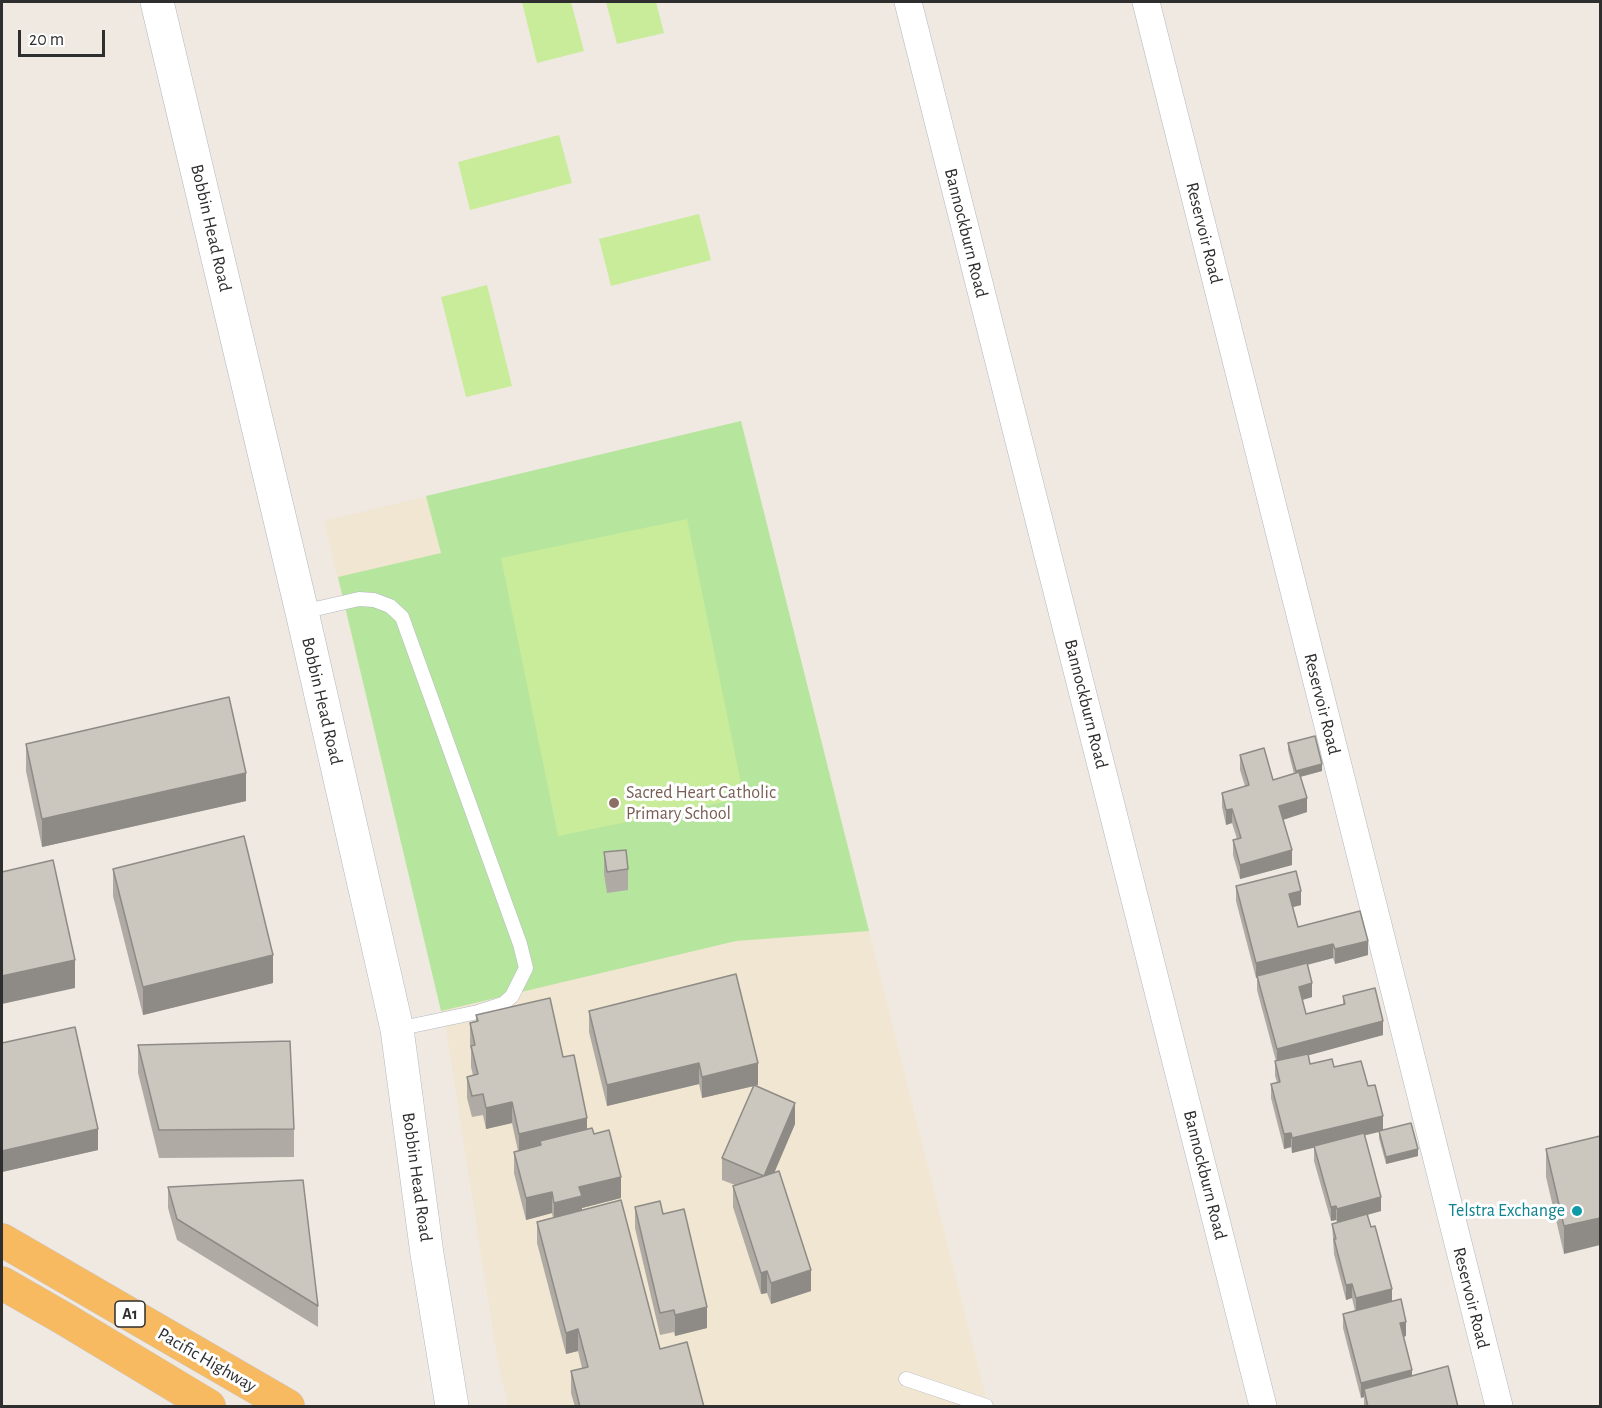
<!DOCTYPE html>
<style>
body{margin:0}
#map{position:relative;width:1602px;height:1408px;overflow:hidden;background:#efe9e1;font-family:"Alegreya Sans",sans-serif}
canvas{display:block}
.frame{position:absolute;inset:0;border:3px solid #2e2e2e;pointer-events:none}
.scale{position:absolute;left:18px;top:30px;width:87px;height:27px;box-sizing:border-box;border:3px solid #2e2e2e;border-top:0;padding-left:8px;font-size:18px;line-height:21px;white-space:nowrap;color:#2e2e2e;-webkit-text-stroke:4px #fff;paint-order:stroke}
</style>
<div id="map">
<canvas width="1602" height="1408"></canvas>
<div class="frame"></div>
<div class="scale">20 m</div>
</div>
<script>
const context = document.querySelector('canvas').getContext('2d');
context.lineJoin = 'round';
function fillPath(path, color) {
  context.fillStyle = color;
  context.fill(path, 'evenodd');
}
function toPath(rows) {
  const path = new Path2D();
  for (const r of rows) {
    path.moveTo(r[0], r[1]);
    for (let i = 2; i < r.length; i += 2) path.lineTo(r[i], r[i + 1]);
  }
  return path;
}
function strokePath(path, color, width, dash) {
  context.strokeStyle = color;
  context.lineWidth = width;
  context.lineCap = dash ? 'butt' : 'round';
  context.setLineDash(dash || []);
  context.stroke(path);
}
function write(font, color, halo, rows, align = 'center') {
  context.font = font + ' "Alegreya Sans",sans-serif';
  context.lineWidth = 6;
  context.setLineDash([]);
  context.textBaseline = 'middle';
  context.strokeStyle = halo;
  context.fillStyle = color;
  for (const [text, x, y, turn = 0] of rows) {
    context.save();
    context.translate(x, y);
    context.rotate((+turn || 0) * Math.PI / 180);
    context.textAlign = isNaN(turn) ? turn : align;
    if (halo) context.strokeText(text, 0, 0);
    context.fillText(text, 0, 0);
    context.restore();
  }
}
const education = toPath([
 [741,421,988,1406,508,1406,498,1363,446,1029,324,521]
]);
const green = toPath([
 [741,421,869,931,736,941,441,1011,338,577,441,553,426,496]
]);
const pitch = toPath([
 [522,2,571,2,584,51,537,63],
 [606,2,656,2,664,33,617,44],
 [559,135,572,183,470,210,458,162],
 [699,214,711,260,611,286,599,239],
 [487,285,512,386,466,397,441,297],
 [687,519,744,798,558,836,501,558]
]);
const service = toPath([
 [302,612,359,599,374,600,390,606,402,617,520,944,526,968,512,996,503,1004,478,1012,397,1029],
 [906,1379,986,1406]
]);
const minor = toPath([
 [908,2,1263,1406],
 [1146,2,1499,1406]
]);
const secondary = toPath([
 [157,2,302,612,397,1029,427,1254,452,1406]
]);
const trunk = toPath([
 [2,1240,288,1406],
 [2,1283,63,1318,209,1406]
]);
const wall = toPath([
 [1288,743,1322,771,1300,777,1307,812,1283,820,1292,865,1240,879,1233,855,1233,840,1237,839,1232,823,1226,825,1222,807,1222,793,1245,786,1240,770,1240,755,1273,780,1294,774,1288,750],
 [26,744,246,801,42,847,26,771],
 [604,852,628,869,628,890,607,893,604,874],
 [113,869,273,983,143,1015,113,896],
 [1236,886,1301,905,1293,907,1298,927,1368,955,1335,964,1333,958,1307,965,1312,997,1302,1000,1306,1014,1343,1004,1343,996,1383,1035,1308,1055,1310,1064,1334,1067,1368,1086,1383,1130,1418,1156,1386,1164,1379,1138,1379,1131,1364,1135,1381,1211,1367,1215,1392,1301,1406,1336,1403,1337,1412,1376,1458,1407,1364,1407,1364,1397,1361,1398,1343,1328,1343,1314,1355,1311,1352,1298,1346,1300,1334,1254,1332,1224,1337,1222,1336,1220,1331,1221,1314,1161,1314,1147,1292,1153,1291,1147,1284,1149,1271,1098,1271,1084,1277,1082,1275,1076,1275,1061,1276,1061,1257,990,1257,977,1256,978,1236,901],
 [589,1011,758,1085,754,1086,795,1124,774,1172,811,1291,771,1304,767,1293,761,1294,733,1207,733,1186,735,1185,722,1180,722,1158,754,1086,702,1098,699,1084,607,1106,589,1032],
 [476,1015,563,1057,587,1129,594,1134,621,1198,582,1208,582,1210,660,1349,704,1407,575,1407,571,1393,571,1371,582,1368,578,1351,566,1354,537,1243,537,1222,553,1218,552,1213,526,1220,514,1173,514,1152,518,1151,512,1123,486,1129,483,1115,472,1117,467,1098,467,1077,473,1075,471,1067,471,1051,470,1044,470,1023,476,1022],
 [2,1043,98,1150,2,1172],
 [138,1045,294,1129,294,1157,159,1158,138,1073],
 [1600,1136,1564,1254,1546,1177,1546,1149],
 [168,1187,318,1306,318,1327,177,1240,168,1208],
 [635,1207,663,1214,707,1328,675,1336,674,1332,660,1335,635,1228]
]);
const shadedWall = toPath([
 [1322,764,1322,771,1296,778,1296,771],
 [246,773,246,801,42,847,42,819],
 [1307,798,1307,812,1279,821,1279,806],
 [1232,809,1232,823,1226,825,1226,810],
 [1292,850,1292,865,1240,879,1240,865],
 [1301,891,1301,905,1289,908,1289,894],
 [1368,941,1368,955,1335,964,1335,949],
 [1333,944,1333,958,1256,978,1256,963],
 [273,955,273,983,143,1015,143,987],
 [75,960,75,988,2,1004,2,976],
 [1312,983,1312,997,1299,1001,1299,987],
 [1383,1021,1383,1035,1277,1064,1277,1049],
 [699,1063,699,1084,607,1106,607,1085],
 [758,1063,758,1085,702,1098,702,1077],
 [512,1102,512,1123,486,1129,486,1108],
 [795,1103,795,1124,764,1197,764,1176],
 [1383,1116,1383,1131,1292,1153,1292,1138],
 [587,1118,587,1139,540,1141,540,1150,519,1155,519,1134],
 [98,1129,98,1150,2,1172,2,1151],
 [1291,1133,1291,1147,1284,1149,1284,1134],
 [1418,1149,1418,1156,1386,1164,1386,1157],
 [621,1177,621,1198,582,1208,582,1218,554,1224,554,1203,579,1187],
 [552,1192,552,1213,526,1220,526,1198],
 [1381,1197,1381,1211,1337,1223,1337,1209],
 [1336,1206,1336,1220,1331,1221,1331,1207],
 [1600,1218,1600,1245,1564,1254,1564,1226],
 [811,1270,811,1291,771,1304,771,1283],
 [767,1271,767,1293,761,1294,761,1273],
 [1352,1284,1352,1298,1346,1300,1346,1285],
 [1392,1289,1392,1303,1356,1313,1356,1298],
 [707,1307,707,1328,675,1336,675,1315],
 [1406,1322,1406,1336,1400,1338,1400,1323],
 [578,1329,578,1351,566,1354,566,1333],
 [1412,1370,1412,1385,1364,1389,1364,1397,1361,1398,1361,1383]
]);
const building = toPath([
 [229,697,246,773,42,819,26,744,229,697],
 [1315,736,1322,764,1296,771,1288,743,1315,736],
 [1264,748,1273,780,1299,772,1307,798,1279,806,1292,850,1240,865,1233,840,1241,838,1232,809,1226,810,1222,793,1249,785,1240,755,1264,748],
 [244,836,273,955,143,987,113,869,244,836],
 [626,850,628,869,607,872,604,852,626,850],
 [53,860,75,960,2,976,2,872,53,860],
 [1296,871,1301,891,1289,894,1298,927,1360,911,1368,941,1335,949,1333,944,1256,963,1236,886,1296,871],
 [1307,963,1312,983,1299,987,1306,1014,1345,1004,1343,996,1375,988,1383,1021,1277,1049,1257,976,1307,963],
 [736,974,758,1063,702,1077,699,1063,607,1085,589,1011,736,974],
 [550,998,563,1057,574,1055,587,1118,519,1134,512,1102,486,1108,483,1094,472,1096,467,1077,478,1074,471,1046,475,1045,470,1023,478,1021,476,1015,550,998],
 [75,1027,98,1129,2,1151,2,1043,75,1027],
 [290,1041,294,1129,159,1130,138,1045,290,1041],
 [1308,1054,1310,1064,1332,1059,1334,1067,1361,1061,1368,1086,1375,1085,1383,1116,1292,1138,1291,1133,1284,1134,1271,1084,1280,1082,1275,1061,1308,1054],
 [754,1085,795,1103,764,1176,779,1171,811,1270,771,1283,767,1271,761,1273,733,1186,764,1176,722,1158,754,1085],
 [1411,1123,1418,1149,1386,1157,1379,1131,1411,1123],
 [592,1128,594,1134,609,1130,621,1177,579,1187,582,1196,554,1203,552,1192,526,1198,514,1152,541,1145,540,1141,592,1128],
 [1364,1133,1381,1197,1337,1209,1336,1206,1331,1207,1314,1146,1364,1133],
 [1600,1136,1600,1218,1564,1226,1546,1149,1600,1136],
 [303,1180,318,1306,177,1219,168,1187,303,1180],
 [621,1200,660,1349,687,1342,704,1407,580,1407,571,1371,588,1367,578,1329,566,1333,537,1222,621,1200],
 [660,1201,663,1214,684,1209,707,1307,675,1315,674,1310,660,1313,635,1207,660,1201],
 [1367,1214,1371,1227,1375,1226,1392,1289,1356,1298,1352,1284,1346,1285,1334,1239,1336,1239,1332,1224,1367,1214],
 [1401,1299,1406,1322,1400,1323,1412,1370,1361,1383,1343,1314,1401,1299],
 [1448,1366,1458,1407,1368,1407,1364,1389,1448,1366]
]);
const markers = [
 [614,803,6,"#8d6e63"],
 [1577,1211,6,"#0f9aa8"]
];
const shields = [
 [130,1314,30]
];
const shieldNames = [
 ["A1",130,1314]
];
const streetNames = [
 ["Bobbin Head Road",211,228,77],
 ["Bannockburn Road",966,233,76],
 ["Reservoir Road",1204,233,76],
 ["Bobbin Head Road",322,701,77],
 ["Bannockburn Road",1086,704,76],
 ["Reservoir Road",1322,704,76],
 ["Bannockburn Road",1205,1175,76],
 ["Bobbin Head Road",417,1177,82],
 ["Reservoir Road",1471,1298,76],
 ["Pacific Highway",207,1360,30]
];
const educationNames = [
 ["Sacred Heart Catholic",626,793],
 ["Primary School",626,814]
];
const cultureNames = [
 ["Telstra Exchange",1565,1211]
];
fillPath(education, '#f0e6d1');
fillPath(green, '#b6e59e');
fillPath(pitch, '#c9ec9a');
strokePath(service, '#b4b7c1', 15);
strokePath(minor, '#b4b7c1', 28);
strokePath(secondary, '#b4b7c1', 34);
strokePath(trunk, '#c9c9c9', 34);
strokePath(service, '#fff', 14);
strokePath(minor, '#fff', 27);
strokePath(secondary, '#fff', 33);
strokePath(trunk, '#f8ba60', 33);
fillPath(wall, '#afaba4');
fillPath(shadedWall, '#8e8b86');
fillPath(building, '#cbc7bf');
strokePath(building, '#8e8b86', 1.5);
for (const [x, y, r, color] of markers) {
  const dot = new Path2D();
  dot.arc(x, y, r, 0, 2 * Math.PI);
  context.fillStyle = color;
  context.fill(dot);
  strokePath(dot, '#fff', 2);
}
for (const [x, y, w] of shields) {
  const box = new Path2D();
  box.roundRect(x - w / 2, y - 13, w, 26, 4.5);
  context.fillStyle = '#fff';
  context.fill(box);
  strokePath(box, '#2e2e2e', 1.5);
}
write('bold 16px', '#2e2e2e', null, shieldNames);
write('18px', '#2e2e2e', '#fff', streetNames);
write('18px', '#785e54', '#fff', educationNames, 'left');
write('18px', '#0d838f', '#fff', cultureNames, 'right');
</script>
